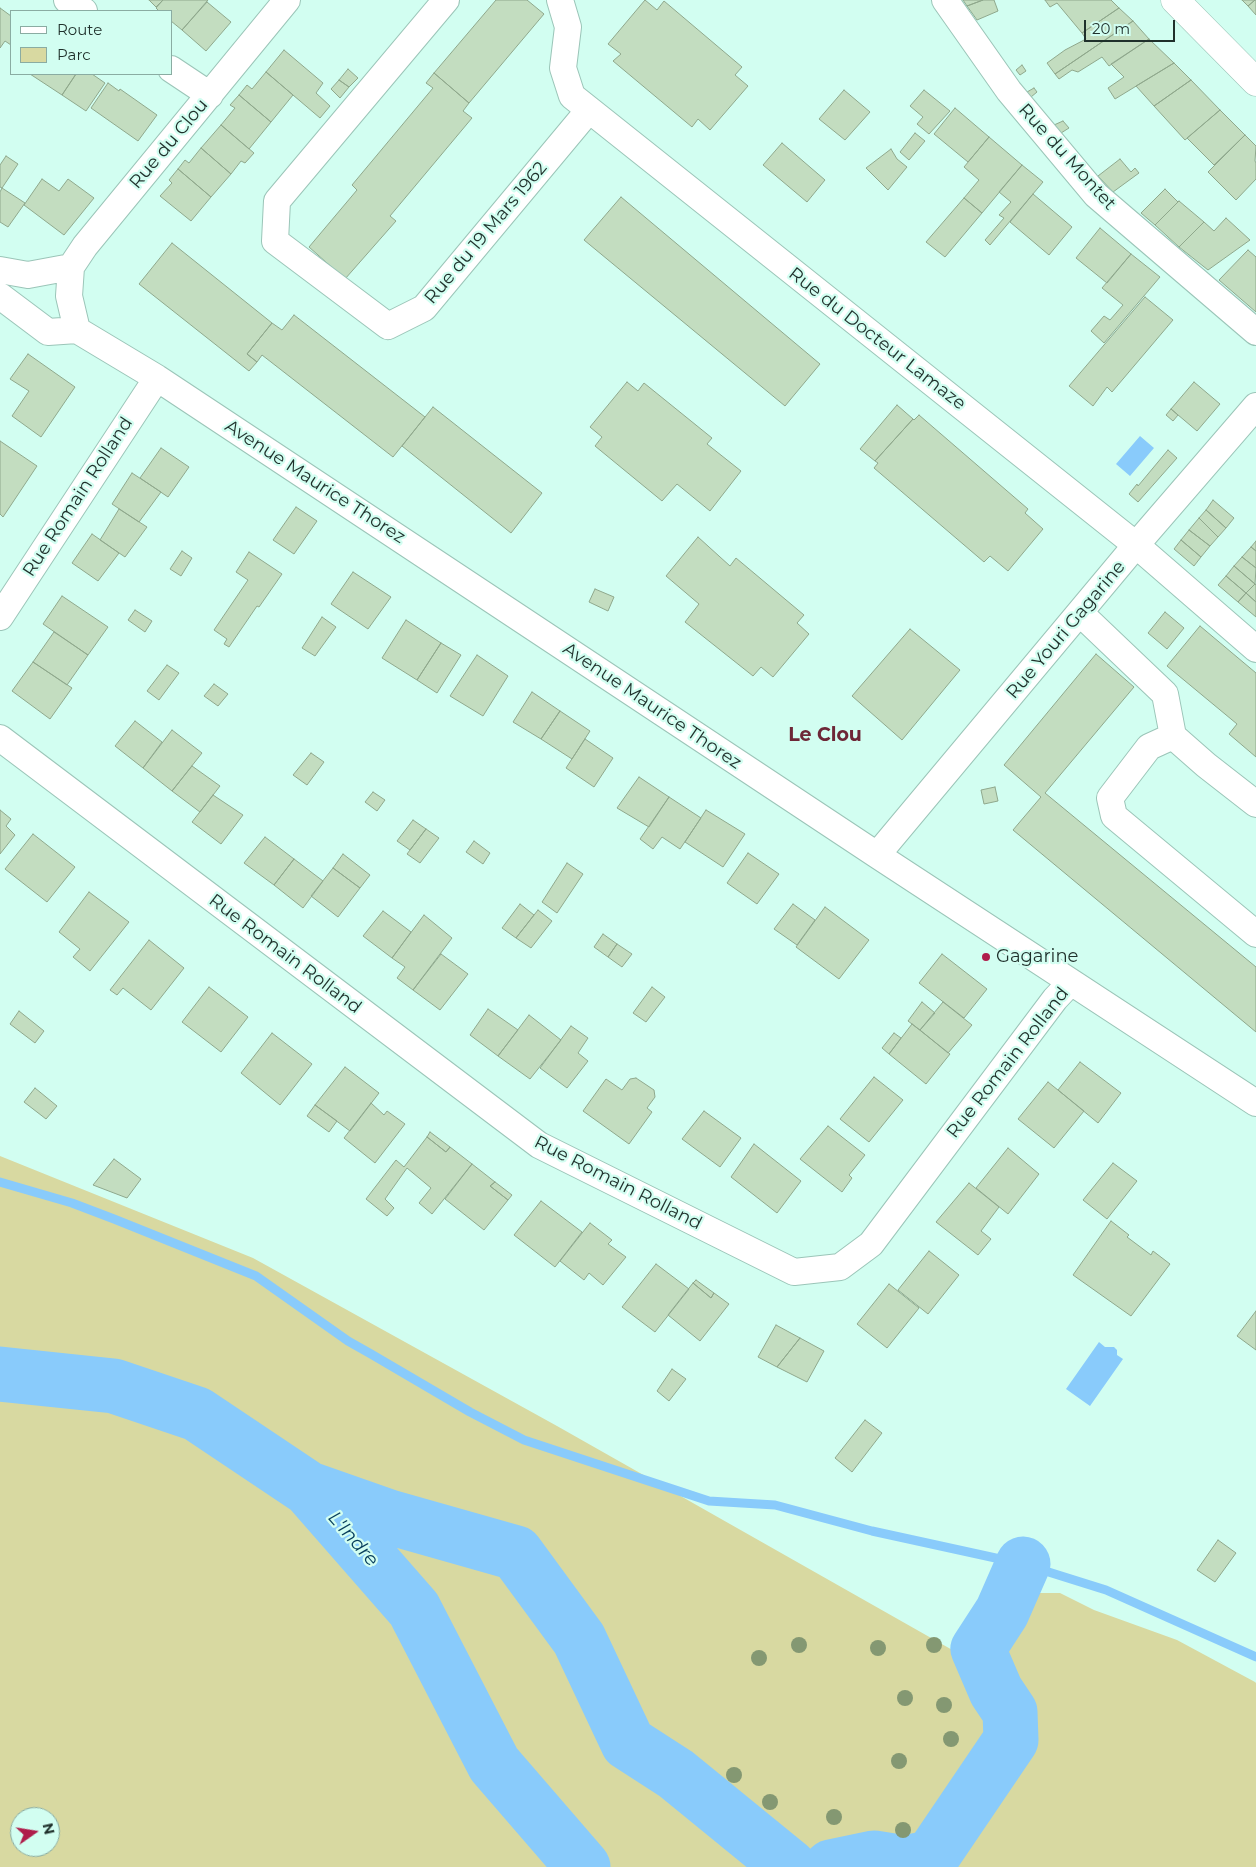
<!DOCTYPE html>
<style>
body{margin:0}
#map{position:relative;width:1256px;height:1867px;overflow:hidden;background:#d2fef1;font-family:Montserrat,sans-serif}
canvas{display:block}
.legend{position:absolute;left:10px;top:10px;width:162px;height:65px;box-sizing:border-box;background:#d2fef1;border:1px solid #8aaca2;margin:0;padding:6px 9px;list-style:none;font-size:15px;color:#1f302b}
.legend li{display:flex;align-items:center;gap:10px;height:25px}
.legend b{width:25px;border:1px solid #8aaca2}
.north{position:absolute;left:10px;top:1807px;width:50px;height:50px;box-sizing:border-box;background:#d2fef1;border:1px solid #8aaca2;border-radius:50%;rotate:77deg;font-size:14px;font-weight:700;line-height:20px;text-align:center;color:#1f302b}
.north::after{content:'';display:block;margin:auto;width:18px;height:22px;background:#af1d4b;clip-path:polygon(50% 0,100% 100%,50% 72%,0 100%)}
.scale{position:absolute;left:1084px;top:20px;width:91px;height:22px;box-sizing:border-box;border:2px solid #1f302b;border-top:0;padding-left:6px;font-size:15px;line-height:18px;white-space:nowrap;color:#1f302b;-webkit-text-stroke:4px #d2fef1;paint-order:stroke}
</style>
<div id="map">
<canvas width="1256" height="1867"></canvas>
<ul class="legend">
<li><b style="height:6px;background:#fff"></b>Route</li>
<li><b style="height:14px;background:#d8d9a1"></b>Parc</li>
</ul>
<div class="north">N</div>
<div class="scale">20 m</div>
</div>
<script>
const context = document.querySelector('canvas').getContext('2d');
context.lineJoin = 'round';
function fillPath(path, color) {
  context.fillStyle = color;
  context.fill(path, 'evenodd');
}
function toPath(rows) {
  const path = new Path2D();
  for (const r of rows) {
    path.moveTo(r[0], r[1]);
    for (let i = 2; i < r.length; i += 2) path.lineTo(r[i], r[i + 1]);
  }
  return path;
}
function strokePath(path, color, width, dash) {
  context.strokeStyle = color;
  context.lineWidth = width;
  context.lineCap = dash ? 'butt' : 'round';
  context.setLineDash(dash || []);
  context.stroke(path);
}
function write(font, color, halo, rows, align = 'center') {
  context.font = font + ' Montserrat,sans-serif';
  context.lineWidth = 4.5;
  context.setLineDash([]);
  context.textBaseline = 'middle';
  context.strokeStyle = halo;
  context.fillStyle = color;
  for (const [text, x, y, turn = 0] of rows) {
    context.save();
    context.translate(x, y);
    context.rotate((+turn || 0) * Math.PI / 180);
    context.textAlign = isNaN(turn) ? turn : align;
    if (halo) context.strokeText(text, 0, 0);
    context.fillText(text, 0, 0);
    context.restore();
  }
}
const green = toPath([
 [0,1156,253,1258,557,1426,1000,1677,994,1651,1006,1619,1024,1593,1060,1593,1094,1610,1177,1640,1255,1682,1256,1683,1256,1867,0,1867],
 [20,1817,50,1817,50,1847,20,1847]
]);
const water = toPath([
 [1140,436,1154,448,1130,476,1116,464],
 [1099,1342,1105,1347,1114,1347,1117,1350,1117,1355,1123,1359,1090,1406,1066,1389]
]);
const stream = toPath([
 [0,1182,72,1203,114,1219,256,1276,348,1341,371,1354,470,1412,524,1440,709,1501,775,1505,872,1531,1023,1564,1106,1590,1256,1657]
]);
const river = toPath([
 [0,1374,114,1386,197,1414,309,1489,414,1609,494,1764,583,1867],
 [312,1490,389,1517,516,1553,579,1639,628,1743,676,1774,790,1867],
 [831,1867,874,1858,905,1863,932,1857],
 [925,1867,1011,1740,1010,1712,996,1691,978,1649,1002,1612,1023,1564]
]);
const building = toPath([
 [149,0,163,0,156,7,149,0],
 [163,0,208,0,182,30,171,21,171,11,159,11,156,8,163,0],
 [496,0,527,0,544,14,469,103,434,73,496,0],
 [645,0,657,10,664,1,742,67,735,75,748,86,710,130,698,119,692,127,613,61,621,54,608,44,645,0],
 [963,0,983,0,967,6,963,0],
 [983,0,994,0,998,11,977,20,967,6,983,0],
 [1045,0,1111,0,1119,8,1082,33,1057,3,1050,7,1045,0],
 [1242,0,1255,0,1248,6,1242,0],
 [1255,0,1256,0,1256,15,1248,6,1255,0],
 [207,2,231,22,206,51,182,30,207,2],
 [0,8,11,16,11,45,5,41,0,48,0,8],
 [1119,8,1133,21,1055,74,1047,63,1065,50,1086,39,1082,33,1119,8],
 [1133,21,1149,39,1109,66,1102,57,1078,72,1072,70,1059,79,1055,74,1133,21],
 [1149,39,1174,63,1115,99,1108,88,1124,77,1111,64,1149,39],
 [284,50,323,83,316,93,330,106,320,118,266,72,284,50],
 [1174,63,1191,80,1154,106,1136,86,1174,63],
 [1022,65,1026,71,1020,75,1016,70,1022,65],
 [348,69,358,78,349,87,339,80,348,69],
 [266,72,293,95,271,122,239,95,247,85,252,89,266,72],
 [434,73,469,103,463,111,472,118,390,216,396,221,345,279,309,247,357,190,352,185,433,88,426,83,434,73],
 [30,74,76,74,62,95,30,74],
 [76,74,92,74,105,83,86,111,62,95,76,74],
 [339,80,349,87,340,98,331,89,339,80],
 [1191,80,1220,110,1185,140,1154,106,1191,80],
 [108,83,119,91,120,89,157,115,138,141,91,108,108,83],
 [1034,88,1037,92,1031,97,1027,92,1034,88],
 [844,90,870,112,845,140,819,119,844,90],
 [924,90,950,111,929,134,917,124,923,117,910,106,924,90],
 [239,95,271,122,249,149,221,125,235,108,230,105,239,95],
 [955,108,989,137,968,162,934,134,955,108],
 [1220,110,1245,135,1214,165,1187,138,1220,110],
 [1063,121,1069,128,1061,133,1054,125,1063,121],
 [221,125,254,153,245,163,241,161,231,174,201,148,221,125],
 [915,133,925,141,909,160,900,152,915,133],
 [1245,135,1256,146,1255,161,1256,163,1256,179,1236,200,1208,172,1245,135],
 [989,137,1022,165,982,213,964,198,979,180,964,167,989,137],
 [782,143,825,180,807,202,763,165,782,143],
 [201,148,231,174,211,197,178,169,185,160,189,163,201,148],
 [891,149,897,159,907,167,888,190,866,168,891,149],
 [6,156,18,164,2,188,0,187,0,165,6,156],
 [1120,159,1131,172,1135,168,1139,173,1113,192,1098,176,1120,159],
 [1022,165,1043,182,990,245,985,240,1004,218,999,215,1011,202,999,192,1022,165],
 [178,169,211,197,191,221,160,196,172,183,169,180,178,169],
 [42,179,59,191,68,179,94,198,64,235,24,205,42,179],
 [2,188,25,203,8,227,0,222,0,192,2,188],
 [1165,189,1178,202,1155,225,1141,213,1165,189],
 [1033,194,1072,227,1049,255,1010,222,1033,194],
 [621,197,820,364,785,406,584,240,621,197],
 [964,198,982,213,945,257,926,242,964,198],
 [1179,201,1204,222,1179,247,1155,225,1179,201],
 [1226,218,1250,240,1208,270,1179,247,1204,222,1214,231,1226,218],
 [1100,228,1131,254,1107,283,1076,258,1100,228],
 [172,243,272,323,247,354,257,362,249,371,139,284,172,243],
 [1248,250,1256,257,1256,312,1219,280,1248,250],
 [1131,254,1160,277,1104,343,1091,331,1104,316,1110,320,1123,305,1102,288,1131,254],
 [1145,297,1173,320,1112,392,1107,387,1093,406,1069,386,1145,297],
 [294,315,425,417,393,457,262,355,257,362,247,354,272,323,282,330,294,315],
 [28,354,75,387,41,437,12,416,29,391,10,379,28,354],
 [627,382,638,391,644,383,712,438,707,444,741,471,710,511,677,484,662,501,595,446,602,437,590,427,627,382],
 [1194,382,1220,404,1197,431,1171,409,1194,382],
 [897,405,913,419,875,461,860,449,897,405],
 [433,407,542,493,511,533,402,446,433,407],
 [1171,409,1178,415,1173,421,1166,415,1171,409],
 [919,415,1028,509,1025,513,1043,529,1008,571,990,556,984,562,874,468,878,463,875,461,913,419,914,420,919,415],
 [0,441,37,466,3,517,0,514,0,441],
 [161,448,189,467,168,497,140,478,161,448],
 [1168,450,1177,458,1138,502,1129,494,1137,484,1138,486,1168,450],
 [132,473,161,492,139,522,112,504,132,473],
 [1213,500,1234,518,1226,528,1206,510,1213,500],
 [296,507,317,521,294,554,273,540,296,507],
 [119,509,147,527,125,557,100,540,119,509],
 [1206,510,1226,528,1218,537,1199,518,1206,510],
 [1199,518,1218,537,1210,546,1189,530,1199,518],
 [1189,530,1210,546,1201,557,1181,540,1189,530],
 [92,534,119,553,98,581,72,563,92,534],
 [698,537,730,566,736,558,804,615,797,623,809,634,773,677,761,667,753,676,685,622,699,604,666,576,698,537],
 [1181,540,1201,557,1194,566,1174,549,1181,540],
 [1256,541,1256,551,1251,547,1256,541],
 [1251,547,1256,551,1256,568,1242,557,1251,547],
 [182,551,192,558,181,576,170,569,182,551],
 [249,552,282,574,259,607,257,606,229,647,224,644,227,639,214,630,248,580,236,572,249,552],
 [1242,557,1256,568,1255,584,1234,566,1242,557],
 [1234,566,1255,584,1246,593,1226,576,1234,566],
 [353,572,391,597,368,629,331,604,353,572],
 [1226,576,1246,593,1238,602,1218,585,1226,576],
 [1255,584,1256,585,1256,602,1246,593,1255,584],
 [595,589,614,597,608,611,589,602,595,589],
 [1246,593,1256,602,1256,617,1238,602,1246,593],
 [62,596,108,627,88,655,43,624,62,596],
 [135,610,152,621,145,632,128,620,135,610],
 [1165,612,1184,628,1167,649,1148,633,1165,612],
 [322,617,336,627,315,656,302,648,322,617],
 [406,620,441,643,417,680,382,658,406,620],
 [1200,626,1256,673,1256,757,1229,734,1237,724,1167,666,1200,626],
 [910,629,960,670,902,740,852,696,910,629],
 [54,632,88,655,67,685,33,662,54,632],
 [441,643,461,655,437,693,417,680,441,643],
 [1096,654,1134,687,1045,793,1256,967,1256,1032,1013,830,1041,797,1004,765,1096,654],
 [477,655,508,676,483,716,450,696,477,655],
 [33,662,72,688,50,719,12,691,33,662],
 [167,665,179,673,159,700,147,691,167,665],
 [214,684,228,694,218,706,204,696,214,684],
 [532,692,560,711,541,739,513,722,532,692],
 [560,711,590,731,572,759,541,739,560,711],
 [135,721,162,742,143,768,115,746,135,721],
 [172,730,202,753,172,791,143,768,172,730],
 [585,739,613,758,594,787,566,768,585,739],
 [311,753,324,762,307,785,293,775,311,753],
 [192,766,220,786,200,812,172,791,192,766],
 [639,777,669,797,649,827,617,808,639,777],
 [995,787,998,801,984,804,981,790,995,787],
 [373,792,385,800,377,811,365,802,373,792],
 [213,795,243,815,221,844,192,822,213,795],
 [669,797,701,818,680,849,662,837,653,849,640,839,669,797],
 [0,810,11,819,6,826,15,835,0,854,0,810],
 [706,810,745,834,723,867,685,842,706,810],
 [413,820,426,829,410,850,397,841,413,820],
 [426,829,439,838,420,863,407,854,426,829],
 [33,834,75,867,47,902,5,869,33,834],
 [265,837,294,859,274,885,244,863,265,837],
 [474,841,490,853,483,864,466,852,474,841],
 [748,853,779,874,757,904,727,883,748,853],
 [343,854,370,875,360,888,333,868,343,854],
 [294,859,323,881,303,908,274,885,294,859],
 [567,863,583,874,557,913,542,902,567,863],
 [333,868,360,888,338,917,311,896,333,868],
 [89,892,129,922,90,971,73,957,80,949,59,932,89,892],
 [520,904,534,915,516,938,502,928,520,904],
 [793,904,815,920,797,945,774,929,793,904],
 [825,907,869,940,839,979,796,947,825,907],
 [538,910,552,921,531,948,516,938,538,910],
 [383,911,411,932,392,958,363,936,383,911],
 [424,915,452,938,413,990,397,978,405,967,392,958,424,915],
 [603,934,617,944,608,957,594,947,603,934],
 [149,940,184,968,151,1010,123,988,117,995,110,990,149,940],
 [617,944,632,954,622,967,608,957,617,944],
 [441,954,468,974,440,1010,413,990,441,954],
 [942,954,987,989,964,1018,919,983,942,954],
 [209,987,248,1017,221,1052,182,1022,209,987],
 [652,987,665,997,646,1022,633,1013,652,987],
 [922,1002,935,1013,920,1030,908,1021,922,1002],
 [943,1002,972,1025,948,1053,920,1030,943,1002],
 [488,1009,518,1030,498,1056,470,1035,488,1009],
 [19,1011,44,1031,35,1043,10,1024,19,1011],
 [529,1015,561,1040,530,1079,498,1056,529,1015],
 [912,1024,950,1054,926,1084,889,1054,912,1024],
 [571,1026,588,1038,578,1053,588,1061,567,1088,540,1068,571,1026],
 [272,1033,312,1064,280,1105,241,1073,272,1033],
 [894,1033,901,1038,889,1054,882,1048,894,1033],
 [1080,1062,1121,1093,1098,1123,1058,1090,1080,1062],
 [345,1067,379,1093,350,1131,315,1105,345,1067],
 [874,1077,903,1100,869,1142,840,1119,874,1077],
 [636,1078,654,1090,655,1097,647,1108,652,1112,629,1144,583,1111,606,1079,622,1090,630,1079,636,1078],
 [1048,1082,1084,1111,1054,1148,1018,1119,1048,1082],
 [35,1088,57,1106,46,1119,24,1102,35,1088],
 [371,1103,384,1115,387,1111,405,1124,375,1163,344,1138,371,1103],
 [315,1105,337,1121,329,1132,307,1116,315,1105],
 [704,1111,741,1138,720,1167,682,1139,704,1111],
 [828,1126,865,1155,849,1175,852,1178,842,1192,800,1159,828,1126],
 [430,1132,450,1147,446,1152,427,1137,430,1132],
 [427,1137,446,1152,450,1147,472,1164,432,1214,419,1203,431,1188,407,1168,385,1199,394,1208,387,1216,366,1199,396,1160,404,1167,427,1137],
 [754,1144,801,1181,777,1213,731,1177,754,1144],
 [1008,1148,1039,1174,1008,1214,976,1188,1008,1148],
 [114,1159,141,1179,127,1198,93,1185,114,1159],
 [1113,1163,1137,1181,1107,1219,1083,1200,1113,1163],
 [472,1164,495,1182,490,1186,508,1200,484,1230,445,1199,472,1164],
 [495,1182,512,1195,508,1200,490,1186,495,1182],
 [969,1183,999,1207,981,1231,991,1239,978,1255,936,1222,969,1183],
 [541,1201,582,1232,555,1267,514,1235,541,1201],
 [1111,1221,1129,1235,1127,1237,1151,1255,1153,1251,1170,1264,1131,1316,1073,1275,1111,1221],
 [590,1223,612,1240,608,1244,626,1257,603,1285,589,1273,584,1280,560,1261,590,1223],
 [929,1251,959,1275,928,1314,898,1290,929,1251],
 [656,1264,689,1289,655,1332,622,1307,656,1264],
 [696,1280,714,1293,711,1298,693,1283,696,1280],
 [693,1283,711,1298,714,1293,729,1304,700,1341,668,1315,693,1283],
 [889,1284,919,1308,887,1348,857,1324,889,1284],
 [1256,1311,1256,1350,1237,1336,1256,1311],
 [776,1325,800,1338,777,1367,758,1357,776,1325],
 [800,1338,824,1351,807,1382,777,1367,800,1338],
 [672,1369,686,1379,669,1401,657,1391,672,1369],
 [865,1420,882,1433,852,1472,835,1458,865,1420],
 [1218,1540,1236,1553,1215,1582,1197,1570,1218,1540]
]);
const minor = toPath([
 [67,0,84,11],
 [287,0,85,246,71,267,69,296,77,330,157,378,877,855,1256,1103],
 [446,0,277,201,275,241,388,326,424,308,589,110],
 [560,0,568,27,563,68,572,96,1136,545,1256,649],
 [945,0,1009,91,1096,195,1256,332],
 [171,69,210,95],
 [0,270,28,275,71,267],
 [0,296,48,332,77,330],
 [1080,613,1165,694,1173,736],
 [0,617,157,378],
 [0,738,539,1145,794,1272,840,1267,871,1244,1055,999,1071,982],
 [1256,804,1206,765,1173,736,1149,747,1110,798,1114,816,1256,934],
 [877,855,1136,545,1256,406]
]);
const secondary = toPath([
 [1175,0,1256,82]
]);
const trees = [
 [799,1645],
 [934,1645],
 [878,1648],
 [759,1658],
 [905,1698],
 [944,1705],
 [951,1739],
 [899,1761],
 [734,1775],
 [770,1802],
 [834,1817],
 [903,1830]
];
const markers = [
 [986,957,5,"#af1d4b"]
];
const streetNames = [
 ["Rue du Clou",169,144,-50],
 ["Rue du Montet",1067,157,48],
 ["Rue du 19 Mars 1962",486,233,-50],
 ["Rue du Docteur Lamaze",877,339,38],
 ["Avenue Maurice Thorez",315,482,33],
 ["Rue Romain Rolland",78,497,-57],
 ["Rue Youri Gagarine",1066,630,-50],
 ["Avenue Maurice Thorez",652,706,34],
 ["Rue Romain Rolland",285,954,37],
 ["Rue Romain Rolland",1008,1063,-52],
 ["Rue Romain Rolland",618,1183,27]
];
const poiNames = [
 ["Gagarine",996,957]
];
const neighbourhoodNames = [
 ["Le Clou",825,735]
];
const waterNames = [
 ["L'Indre",353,1539,49]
];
fillPath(green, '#d8d9a1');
fillPath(water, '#89cbfb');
strokePath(stream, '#89cbfb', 9);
strokePath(river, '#89cbfb', 55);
fillPath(building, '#c3ddc0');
strokePath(building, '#8fa88c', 1);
strokePath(minor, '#9bc5b8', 28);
strokePath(secondary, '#9bc5b8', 29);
strokePath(minor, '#fff', 26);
strokePath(secondary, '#fff', 28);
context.fillStyle = '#849872';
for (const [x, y] of trees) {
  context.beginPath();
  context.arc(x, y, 8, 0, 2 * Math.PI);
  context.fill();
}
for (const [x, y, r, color] of markers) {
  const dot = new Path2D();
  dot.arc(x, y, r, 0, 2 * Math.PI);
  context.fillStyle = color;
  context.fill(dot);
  strokePath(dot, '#d2fef1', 2);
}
write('18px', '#1f302b', '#d2fef1', streetNames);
write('18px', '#1f302b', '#d2fef1', poiNames, 'left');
write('bold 19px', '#6d2737', '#d2fef1', neighbourhoodNames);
write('italic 19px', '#063c5b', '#d2fef1', waterNames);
</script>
